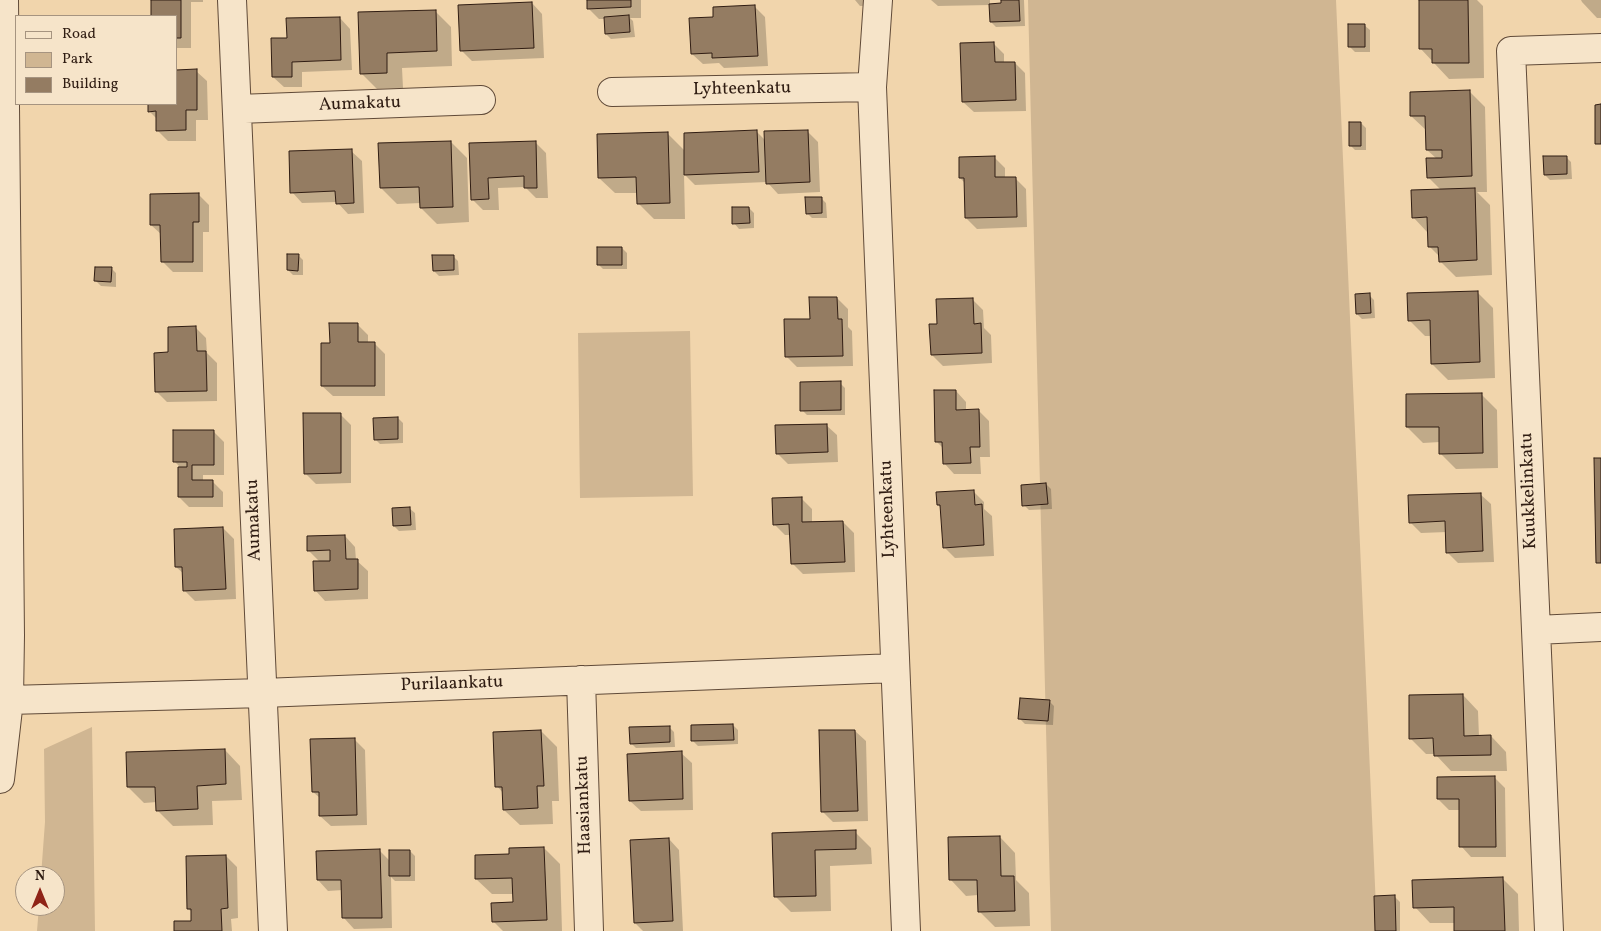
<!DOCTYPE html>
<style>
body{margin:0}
#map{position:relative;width:1601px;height:931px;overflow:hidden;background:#f1d5ac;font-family:Vollkorn,serif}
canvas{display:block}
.legend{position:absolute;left:15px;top:15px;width:162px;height:90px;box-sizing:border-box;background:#f6e4c9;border:1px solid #a69480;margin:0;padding:6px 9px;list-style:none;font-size:15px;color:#2f1c12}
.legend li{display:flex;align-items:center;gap:10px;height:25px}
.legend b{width:25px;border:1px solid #a69480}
.north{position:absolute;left:15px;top:866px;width:50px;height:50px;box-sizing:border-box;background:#f6e4c9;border:1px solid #a69480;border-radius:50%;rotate:0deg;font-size:14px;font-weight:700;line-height:20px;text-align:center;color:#2f1c12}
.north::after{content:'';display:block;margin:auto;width:18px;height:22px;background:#8f2418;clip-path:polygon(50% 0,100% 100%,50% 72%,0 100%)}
</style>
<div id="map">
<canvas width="1601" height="931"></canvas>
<ul class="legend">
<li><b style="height:6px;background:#f6e4c9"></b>Road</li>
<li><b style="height:14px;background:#d0b692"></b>Park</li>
<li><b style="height:14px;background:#947c62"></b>Building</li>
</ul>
<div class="north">N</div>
</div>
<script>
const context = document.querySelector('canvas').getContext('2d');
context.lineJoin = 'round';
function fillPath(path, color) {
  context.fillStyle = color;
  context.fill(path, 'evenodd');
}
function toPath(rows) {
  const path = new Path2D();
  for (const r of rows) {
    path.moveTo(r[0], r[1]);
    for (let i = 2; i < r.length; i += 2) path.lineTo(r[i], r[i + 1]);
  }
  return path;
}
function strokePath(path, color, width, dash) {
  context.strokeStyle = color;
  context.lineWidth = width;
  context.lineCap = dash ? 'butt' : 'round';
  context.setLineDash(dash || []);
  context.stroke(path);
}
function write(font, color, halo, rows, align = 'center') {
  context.font = font + ' Vollkorn,serif';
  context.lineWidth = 5;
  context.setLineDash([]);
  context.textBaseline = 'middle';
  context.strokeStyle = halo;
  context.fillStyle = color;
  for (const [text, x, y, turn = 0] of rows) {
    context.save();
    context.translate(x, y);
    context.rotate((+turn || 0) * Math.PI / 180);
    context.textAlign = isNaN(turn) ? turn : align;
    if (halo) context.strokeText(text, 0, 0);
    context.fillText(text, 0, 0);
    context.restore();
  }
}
const green = toPath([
 [1028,0,1336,0,1377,931,1051,931],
 [690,331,693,496,580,498,578,333],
 [92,727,95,931,37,931,39,906,55,906,55,876,41,876,45,822,44,749]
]);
const shadow = toPath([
 [152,0,203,0,203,2,191,2,191,48,176,48,176,16,152,16],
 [588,0,641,0,641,18,630,18,633,21,635,37,611,39,606,34,605,19,599,19,589,9],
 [855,0,880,0,880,5,860,6],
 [931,0,990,0,990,5,938,6],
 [1002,0,1024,0,1025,26,996,27,991,22,1002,4],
 [1420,0,1477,0,1483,6,1484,78,1449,79,1420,48],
 [1581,0,1601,0,1601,18,1597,18,1582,2],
 [532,3,542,14,544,58,472,61,461,50],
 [754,6,765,17,768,66,724,68,719,63,703,64,692,54,714,18],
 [435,11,451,27,452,66,402,68,403,88,377,89,361,73],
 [340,18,350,29,352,70,302,72,302,87,284,87,273,77,288,39],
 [1364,25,1370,30,1370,52,1355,52,1350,47],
 [993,43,1004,54,1004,63,1015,63,1025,73,1026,111,974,112,963,102],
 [196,71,207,81,208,120,196,120,196,141,168,141,157,130,157,119,149,111,149,104,176,104],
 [1469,91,1485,107,1487,192,1477,192,1490,205,1492,275,1456,277,1440,261,1440,257,1429,246,1428,233,1413,217,1441,190,1428,177,1437,159,1427,150,1427,131,1411,116],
 [1361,123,1366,128,1366,150,1355,150,1350,145],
 [756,131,766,141,807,131,818,142,820,192,778,194,767,182,695,185,684,174,685,219,654,219,639,204,638,193,615,193,599,178,667,133,685,151],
 [451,142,467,158,469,222,437,224,421,208,421,203,397,204,381,188],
 [535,142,546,153,548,198,536,198,525,187,498,188,499,210,483,210,472,199,471,144],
 [351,151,362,161,364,213,348,214,337,202,302,203,292,192],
 [994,157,1005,168,1005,178,1015,178,1026,189,1027,227,977,229,966,218,965,183,960,178],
 [1566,157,1571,162,1572,179,1550,180,1545,175],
 [198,194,209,205,209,232,203,232,203,272,173,272,162,261,162,235,151,225],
 [821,198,826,203,827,218,812,218,807,213],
 [749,208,754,213,754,228,739,229,734,223],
 [622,248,627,253,627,269,603,269,598,264],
 [298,255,303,260,303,275,293,275,288,270],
 [453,256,458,261,459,275,439,276,434,271],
 [111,268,116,273,116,287,101,286,96,281],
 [1477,292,1493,308,1495,378,1448,380,1432,364,1431,336,1425,336,1409,320],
 [1369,295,1374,300,1375,318,1362,319,1357,314],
 [837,298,848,309,848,327,852,331,853,366,797,367,786,356,811,320],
 [972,299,983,310,984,328,991,335,992,363,943,366,932,355,938,325],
 [357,324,368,335,368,343,374,343,385,354,385,396,333,396,322,386,331,345],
 [196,328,206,338,207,353,217,363,217,401,167,402,156,391,170,353],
 [840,383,845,388,845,415,807,415,802,410],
 [956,391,966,402,966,411,978,410,989,421,990,457,980,457,981,474,954,474,944,463,943,448,937,442],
 [1481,394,1497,410,1498,468,1456,469,1441,454,1440,442,1423,443,1407,427],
 [340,414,351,425,351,483,316,484,305,473],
 [398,418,403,423,403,443,380,444,375,439],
 [826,425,837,435,838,462,788,464,777,453],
 [214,432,224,442,224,475,203,475,203,481,212,481,223,492,223,507,189,507,179,497,179,466,175,462],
 [1046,484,1051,489,1052,509,1029,510,1024,505],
 [973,491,984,502,984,509,992,516,994,556,955,558,944,547,942,509,938,505],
 [1480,494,1491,504,1494,562,1458,563,1448,553,1447,532,1421,533,1410,522],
 [801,498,812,509,812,523,843,522,854,533,855,572,803,574,792,563,791,535,785,535,774,524],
 [409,508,415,513,416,530,399,531,394,526],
 [223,528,234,539,236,599,195,601,185,591,184,574,176,567],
 [345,536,355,547,356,560,368,571,368,599,325,601,315,590,320,562,308,550],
 [1463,695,1478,711,1479,737,1491,736,1506,752,1507,771,1451,771,1435,754,1426,754,1410,738],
 [1049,701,1054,706,1053,725,1025,724,1019,718],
 [733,725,738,730,738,744,698,746,693,741],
 [669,727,674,732,675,747,636,748,631,743],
 [541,731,557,747,559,801,552,801,553,824,520,825,504,810,503,793,497,786],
 [855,731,866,741,868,821,833,822,822,811],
 [354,739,365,750,367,825,331,826,320,816,320,798,313,792],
 [225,750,240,766,242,800,212,801,213,825,173,826,157,810,157,802,144,803,128,787],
 [681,753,692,763,693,810,641,811,630,801],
 [1495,778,1505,788,1506,857,1471,857,1461,846,1460,810,1449,810,1438,799],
 [855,832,871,848,872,864,830,866,831,911,791,912,776,897,774,834],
 [1000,837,1015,853,1016,880,1029,893,1030,926,995,927,979,911,978,895,966,896,951,880],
 [669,839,679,850,683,931,643,931,635,923],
 [544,848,560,864,562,931,503,931,493,921,514,903,514,894,492,894,476,879,510,855],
 [380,851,390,861,410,851,415,856,415,881,395,881,391,877,392,928,354,929,344,918,343,890,328,891,318,880],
 [226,856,237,867,238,918,231,919,232,931,175,931,192,922,192,912,188,909],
 [1502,878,1518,894,1519,931,1456,931,1455,923,1430,923,1415,907],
 [1395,897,1400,902,1400,931,1376,931]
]);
const building = toPath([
 [151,0,181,0,181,38,176,38,176,16,151,16,151,0],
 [587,0,631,0,631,7,587,9,587,0],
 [1001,0,1019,0,1020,21,990,22,989,4,1001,3,1001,0],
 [1419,0,1468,0,1469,63,1432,63,1432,49,1419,49,1419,0],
 [532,2,534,48,460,51,458,5,532,2],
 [755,5,758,56,712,58,712,53,691,54,689,18,713,17,713,7,755,5],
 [436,10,437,51,387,53,387,73,360,74,358,12,436,10],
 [629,15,630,32,605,34,604,17,629,15],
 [340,17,341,60,292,62,292,77,272,77,271,38,287,38,286,18,340,17],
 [1348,24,1365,24,1365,47,1348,47,1348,24],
 [994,42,995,62,1015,62,1016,100,962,102,960,43,994,42],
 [197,69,197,110,186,110,186,130,156,131,156,111,148,112,148,104,176,104,176,70,197,69],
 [1470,90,1472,176,1427,178,1426,158,1442,158,1442,150,1426,150,1425,116,1410,116,1410,92,1470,90],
 [1601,104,1601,144,1595,144,1595,105,1601,104],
 [1349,122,1361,122,1361,146,1349,146,1349,122],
 [757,130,759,172,684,175,684,133,757,130],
 [808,130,810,182,766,184,764,131,808,130],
 [668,132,670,203,637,204,636,177,598,178,597,134,668,132],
 [451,141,453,207,420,208,419,187,380,188,378,143,451,141],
 [536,141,537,188,524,188,524,176,488,178,489,199,471,200,469,143,536,141],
 [352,149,354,203,336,204,335,191,290,193,289,151,352,149],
 [995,156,995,177,1016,177,1017,217,965,218,964,178,959,178,959,157,995,156],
 [1543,156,1567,156,1567,174,1544,175,1543,156],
 [1475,188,1477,260,1439,262,1438,247,1428,247,1427,217,1412,218,1411,190,1475,188],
 [199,193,199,222,193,222,193,262,161,262,160,225,150,225,150,194,199,193],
 [805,197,822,197,822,213,806,214,805,197],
 [732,207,749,207,750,223,732,224,732,207],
 [597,247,622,247,622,265,597,265,597,247],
 [287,254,299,254,298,271,287,270,287,254],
 [432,255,454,255,454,270,433,271,432,255],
 [95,267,112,267,111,282,94,281,95,267],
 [1478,291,1480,362,1431,364,1430,320,1408,321,1407,293,1478,291],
 [1370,293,1371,313,1356,314,1355,294,1370,293],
 [809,297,837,297,838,319,842,319,843,356,785,357,784,319,810,319,809,297],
 [973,298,974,324,981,323,982,353,931,355,929,324,937,324,936,299,973,298],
 [329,323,358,323,358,342,375,342,375,386,321,386,321,343,330,343,329,323],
 [196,326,197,351,206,351,207,391,155,392,154,353,168,352,168,327,196,326],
 [841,381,841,410,800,411,800,382,841,381],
 [934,390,956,390,956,410,979,409,980,447,970,447,971,463,943,464,942,442,935,442,934,390],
 [1482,393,1483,453,1439,454,1439,427,1406,427,1406,394,1482,393],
 [303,413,341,413,341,473,304,474,303,413],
 [398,417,398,439,374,440,373,418,398,417],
 [827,424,828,452,776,454,775,425,827,424],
 [173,430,214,430,214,465,192,465,192,480,213,480,213,497,178,497,178,467,187,467,187,462,173,462,173,430],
 [1594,458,1601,458,1601,563,1596,563,1594,458],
 [1046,483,1048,504,1022,506,1021,485,1046,483],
 [974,490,975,505,982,504,984,545,943,548,940,505,937,505,936,492,974,490],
 [1481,493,1483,551,1446,553,1445,521,1409,523,1408,495,1481,493],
 [802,497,802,522,843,521,845,562,791,564,789,524,773,525,772,498,802,497],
 [410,507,411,525,393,526,392,508,410,507],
 [223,527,226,589,183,591,182,567,175,567,174,529,223,527],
 [345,535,346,559,358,559,358,589,314,591,313,561,330,561,330,550,307,551,307,536,345,535],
 [1463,694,1464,736,1491,735,1491,755,1434,756,1433,738,1409,739,1409,695,1463,694],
 [1020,698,1050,700,1048,721,1018,719,1020,698],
 [733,724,734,740,691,741,691,725,733,724],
 [670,726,670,742,630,744,629,727,670,726],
 [541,730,544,786,537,786,538,808,503,810,502,787,495,787,493,732,541,730],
 [819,730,855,730,858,811,821,812,819,730],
 [355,738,357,815,319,816,319,792,312,792,310,739,355,738],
 [225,749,226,784,197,786,198,809,156,811,155,787,127,787,126,752,225,749],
 [682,751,683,799,629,801,627,754,682,751],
 [1495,776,1496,847,1459,847,1459,799,1437,799,1437,777,1495,776],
 [856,830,856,849,815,850,816,896,774,897,772,833,856,830],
 [1000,836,1001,876,1014,876,1015,911,978,912,977,880,949,880,948,837,1000,836],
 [669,838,673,921,634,923,630,840,669,838],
 [544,847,547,920,492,922,491,903,513,902,512,878,475,879,475,855,509,854,509,848,544,847],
 [380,849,382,918,342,918,341,880,317,880,316,851,380,849],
 [389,850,410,850,410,876,389,876,389,850],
 [226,855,228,908,221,909,222,931,174,931,174,921,191,921,191,909,187,909,186,856,226,855],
 [1503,877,1505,931,1454,931,1454,907,1413,908,1412,880,1503,877],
 [1395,895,1396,931,1375,931,1374,896,1395,895]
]);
const minor = toPath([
 [232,0,273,931],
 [878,0,872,87,906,931],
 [612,92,872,87],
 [238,109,481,100],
 [1536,630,1601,627],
 [581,680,589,931],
 [9,700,263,693,895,668],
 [0,779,9,700,10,635,4,0],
 [1549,931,1511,51,1601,48]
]);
const streetNames = [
 ["Lyhteenkatu",742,90,-1],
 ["Aumakatu",360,105,-2],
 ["Kuukkelinkatu",1530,491,-92],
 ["Lyhteenkatu",889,509,-92],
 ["Aumakatu",255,520,-92],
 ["Purilaankatu",452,685,-2],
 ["Haasiankatu",585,805,-92]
];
fillPath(green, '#d0b692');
fillPath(shadow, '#0003');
fillPath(building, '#947c62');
strokePath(building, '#2f1c12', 1);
strokePath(minor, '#604a38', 30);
strokePath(minor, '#f6e4c9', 28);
write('18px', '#2f1c12', '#f6e4c9', streetNames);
</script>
